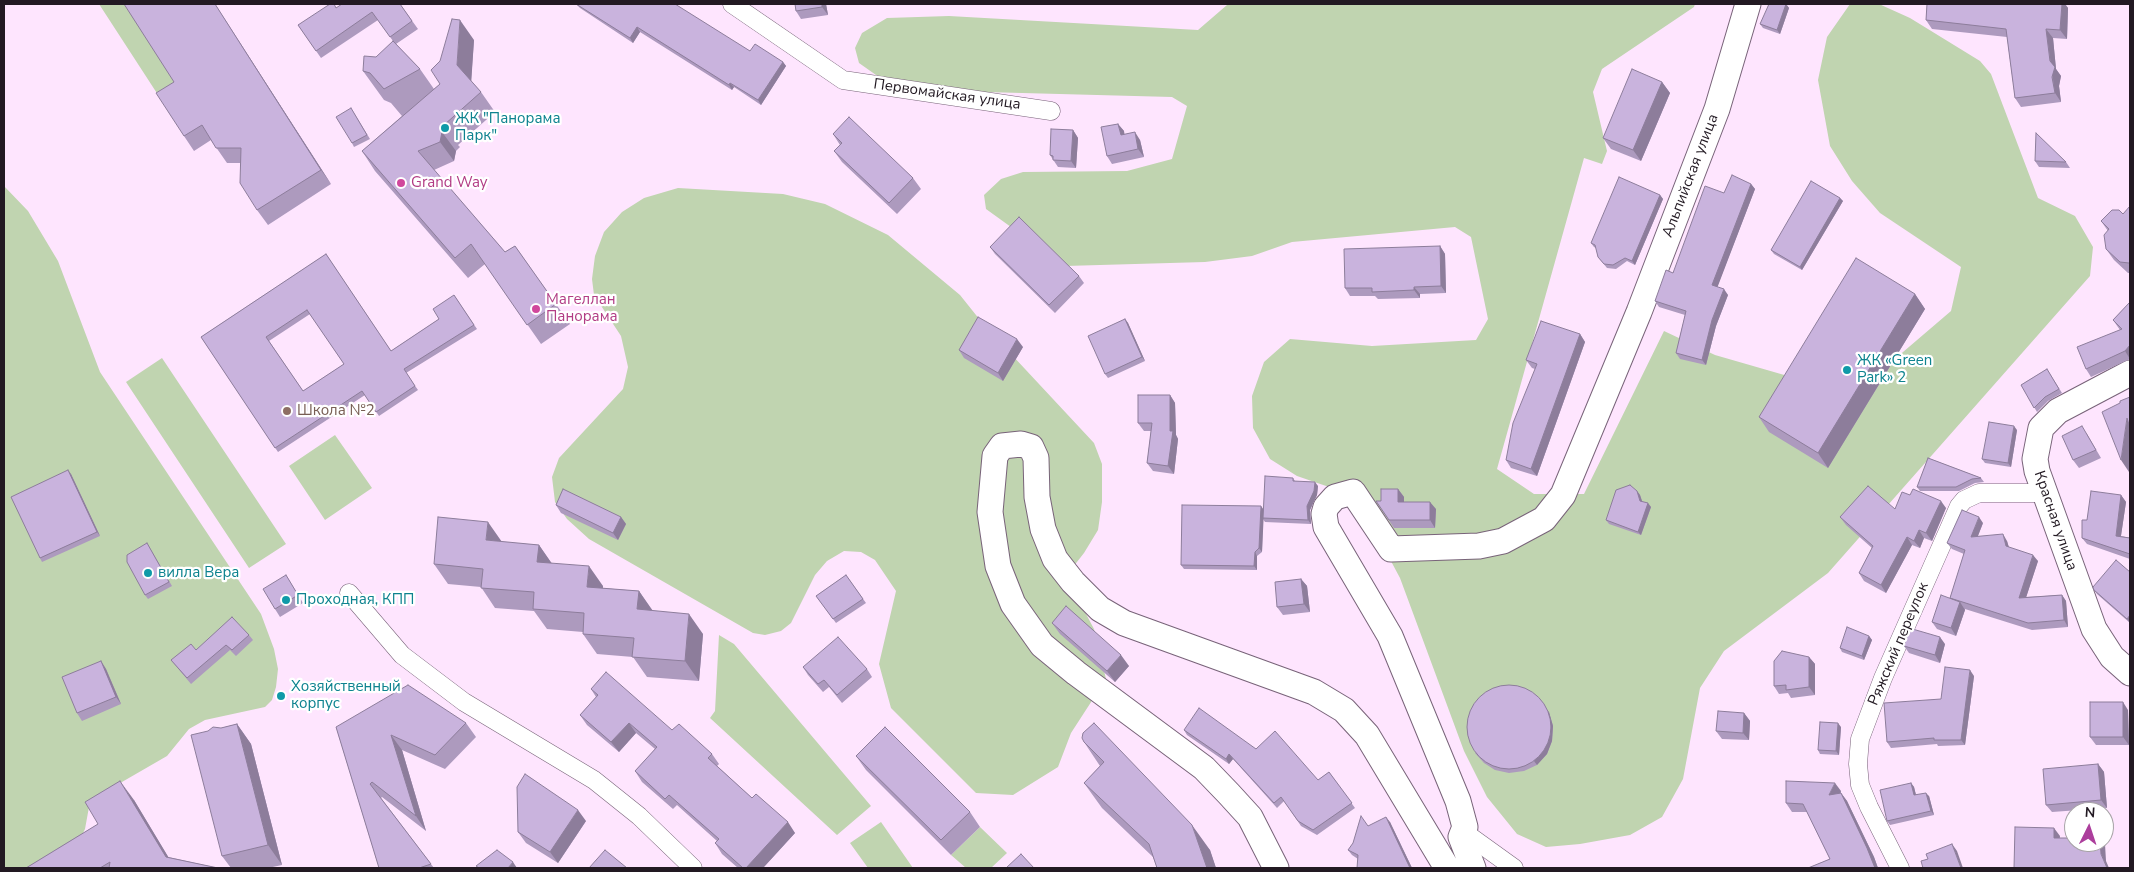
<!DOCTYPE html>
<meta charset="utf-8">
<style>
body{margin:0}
#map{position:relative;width:2134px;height:872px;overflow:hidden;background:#fee5fe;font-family:"Nunito Sans",sans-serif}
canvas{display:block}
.frame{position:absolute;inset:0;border:5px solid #221922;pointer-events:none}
.north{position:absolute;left:2064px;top:802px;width:50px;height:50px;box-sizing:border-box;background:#fff;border:1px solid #a7a3a7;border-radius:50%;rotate:4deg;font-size:14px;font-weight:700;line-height:20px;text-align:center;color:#221922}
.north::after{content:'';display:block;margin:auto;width:18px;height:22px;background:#ac3e9c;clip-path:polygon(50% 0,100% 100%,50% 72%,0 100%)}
</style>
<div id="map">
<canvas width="2134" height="872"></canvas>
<div class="frame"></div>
<div class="north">N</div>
</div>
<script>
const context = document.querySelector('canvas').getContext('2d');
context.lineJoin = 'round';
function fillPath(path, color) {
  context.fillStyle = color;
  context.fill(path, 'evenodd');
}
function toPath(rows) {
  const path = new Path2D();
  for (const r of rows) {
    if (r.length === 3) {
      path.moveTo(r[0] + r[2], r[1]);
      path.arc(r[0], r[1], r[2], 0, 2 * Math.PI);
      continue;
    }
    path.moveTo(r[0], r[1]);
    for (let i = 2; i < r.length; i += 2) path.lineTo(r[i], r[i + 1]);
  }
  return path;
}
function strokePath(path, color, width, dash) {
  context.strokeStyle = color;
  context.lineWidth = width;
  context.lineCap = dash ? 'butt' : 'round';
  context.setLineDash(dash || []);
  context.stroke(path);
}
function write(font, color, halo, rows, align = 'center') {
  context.font = font + ' "Nunito Sans",sans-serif';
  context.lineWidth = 4.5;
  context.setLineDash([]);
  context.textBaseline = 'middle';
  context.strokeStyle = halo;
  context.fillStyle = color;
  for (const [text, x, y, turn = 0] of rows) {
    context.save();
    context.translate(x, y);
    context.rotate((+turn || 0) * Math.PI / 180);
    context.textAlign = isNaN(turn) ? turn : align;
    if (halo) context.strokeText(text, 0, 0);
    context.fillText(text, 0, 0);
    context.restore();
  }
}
const green = toPath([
 [99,4,125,4,180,89,162,101],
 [1695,4,1694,7,1602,69,1593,92,1607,151,1602,164,1584,158,1497,469,1534,494,1584,494,1664,331,1715,355,1812,383,1882,370,1951,311,1961,267,1880,213,1852,181,1830,146,1818,80,1827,37,1850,4,1879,4,1910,18,1980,61,1991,74,2038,198,2075,216,2093,247,2090,276,1828,573,1724,651,1700,688,1683,779,1662,817,1630,835,1580,844,1546,847,1517,834,1487,797,1464,751,1400,578,1362,507,1332,488,1297,476,1270,459,1253,428,1252,396,1264,362,1290,339,1372,346,1476,340,1488,319,1471,237,1455,227,1292,242,1252,256,1205,262,1065,266,986,209,984,195,1001,179,1023,172,1127,171,1172,159,1187,106,1172,97,947,91,876,75,859,63,855,48,862,33,887,18,949,16,1198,30,1227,5],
 [4,186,28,211,58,261,100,372,261,614,274,649,278,669,276,687,272,700,265,707,205,720,189,729,167,756,96,797,89,807,85,829,81,837,29,868,4,868],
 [678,188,783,194,825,204,888,235,960,295,984,325,1094,443,1102,464,1102,502,1098,530,1084,553,1066,576,1094,629,1106,679,1071,733,1058,767,1013,795,976,793,891,708,879,664,896,591,875,560,861,552,844,551,827,561,815,575,791,623,781,631,765,635,753,633,589,539,567,519,555,502,552,477,559,458,623,389,628,367,621,336,594,295,592,279,595,256,604,232,622,212,644,198],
 [162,358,286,544,249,568,126,382],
 [335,435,372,488,325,520,289,466],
 [719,635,734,644,871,806,837,835,710,718,715,711],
 [881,822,913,868,868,868,850,843],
 [980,827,1007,853,991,868,966,868,951,855]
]);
const street = toPath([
 [732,4,843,80,1051,111],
 [349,593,402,655,464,702,594,780,639,816,693,868],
 [1464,832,1514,868],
 [1900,868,1869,807,1860,785,1858,764,1860,739,1883,678,1959,506,1964,500,1979,493,2045,493]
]);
const secondary = toPath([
 [2130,373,2058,411,2041,428,2035,459,2037,471,2094,629,2112,657,2130,673],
 [1276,868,1250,817,1229,794,1204,768,1076,673,1042,645,1013,604,998,566,990,512,995,456,1002,446,1021,444,1031,447,1036,458,1037,497,1043,529,1055,559,1073,582,1100,609,1124,623,1314,692,1344,710,1367,735,1447,868],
 [1473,868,1461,837,1465,827,1458,801,1390,636,1326,527,1324,514,1326,507,1335,497,1353,492,1391,549,1479,546,1503,541,1544,519,1563,495,1639,312,1717,109,1748,4]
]);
const wall = toPath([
 [215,4,331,184,268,225,257,210,240,163,227,163,211,140,194,151,184,136,174,82],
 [400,4,418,29,396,44,420,69,434,89,440,84,474,40,471,81,481,92,495,112,458,145,460,147,456,151,454,161,434,170,505,252,515,246,570,324,541,344,485,264,468,278,375,171,362,151,402,116,391,103,384,100,363,71,393,41,378,20,321,58,298,25,336,8],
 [576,4,750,51,783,62,786,66,761,105,734,87,732,90,640,32,633,43,580,8],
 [795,4,826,4,828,15,801,19,796,11],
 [1786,4,1789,8,1780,34,1763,28,1760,24],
 [1927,4,2065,4,2068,8,2067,39,2053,38,2056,69,2061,76,2059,86,2061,102,2021,107,2015,98,2007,37,1932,29,1926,20],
 [1662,82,1670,93,1641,161,1611,149,1603,138],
 [351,108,370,139,354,147,352,143],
 [1118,124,1124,131,1124,134,1140,140,1144,157,1112,164,1107,156],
 [1073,130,1078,138,1076,168,1058,167,1050,155],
 [833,134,913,178,921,189,897,214,842,162,834,151,840,145],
 [2035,161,2066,162,2070,168,2039,167],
 [1751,184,1755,189,1717,287,1728,295,1716,326,1706,365,1680,359,1676,353,1685,315,1659,307,1655,301,1724,193],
 [1660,195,1663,199,1635,265,1627,261,1616,269,1607,268,1598,257,1596,248,1594,247,1591,243],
 [1840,198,1843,201,1802,270,1774,254,1771,250],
 [2130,207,2130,273,2128,273,2114,260,2106,249,2108,231,2101,221,2123,214],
 [1440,246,1445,254,1446,293,1420,294,1420,298,1378,299,1375,296,1350,296,1345,288],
 [990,247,1079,276,1084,283,1055,313,995,254],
 [326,254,391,351,439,319,454,295,477,329,406,373,418,390,379,416,365,395,278,452,201,337],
 [310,314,344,364,303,391,269,341],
 [1915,294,1925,309,1828,468,1769,432,1759,417],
 [2130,302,2130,359,2091,377,2086,369,2120,330,2113,320],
 [1125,319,1128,323,1145,361,1108,378,1105,374],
 [1580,334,1585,342,1537,476,1511,468,1506,460,1535,369,1532,368,1526,360],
 [1023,347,1003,381,964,358,959,350],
 [2047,369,2062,393,2048,401,2037,412,2021,385],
 [1170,395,1175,403,1176,435,1178,439,1174,474,1153,471,1147,463,1151,431,1144,431,1138,423],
 [2017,430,2011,467,1985,463,1982,459],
 [2087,434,2101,458,2079,468,2073,460],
 [1928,458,1981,478,1984,482,1975,483,1959,491,1920,491,1917,487],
 [71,474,100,536,42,562,40,558],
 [1293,478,1295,481,1318,486,1317,495,1310,510,1311,524,1265,522,1263,519,1262,552,1257,556,1257,570,1184,569,1181,565,1263,509],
 [1398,489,1404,497,1404,502,1436,509,1435,528,1394,528,1376,501,1381,501],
 [1637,491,1640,495,1642,501,1651,507,1641,535,1609,524,1606,520],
 [1910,495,1946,508,1932,541,1924,538,1920,548,1912,545,1886,593,1864,581,1859,573,1872,548,1846,525,1840,517,1895,509],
 [2121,495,2126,502,2121,536,2130,538,2130,559,2087,544,2082,538,2087,520],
 [556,505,621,517,626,524,618,540,561,513],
 [1983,523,1978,536,2007,541,2009,547,2038,561,2026,597,2062,595,2066,601,2068,627,2032,630,1965,609,1965,610,1956,636,1937,629,1932,622,1950,598,1964,554,1952,549,1947,543],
 [502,542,539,545,551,563,603,586,603,588,639,591,652,611,703,634,699,681,647,677,633,657,597,654,583,634,583,632,547,629,534,611,495,608,481,587,448,584,434,564],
 [147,543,172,586,148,599,145,595],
 [2130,572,2130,623,2097,594,2094,590],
 [286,575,303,603,280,617,275,609],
 [846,575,866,603,836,623,816,596],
 [1301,579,1307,586,1310,612,1283,615,1277,607],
 [1052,623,1129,666,1115,682,1060,634],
 [249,635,253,640,236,656,230,650,191,684,171,660,196,650],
 [1869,636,1872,640,1864,660,1842,652,1840,648],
 [1945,644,1940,663,1909,653,1904,646],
 [1809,657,1815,664,1815,695,1791,698,1788,693,1779,694,1774,686],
 [101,661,106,669,121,704,82,721,77,713],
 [803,667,867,669,872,677,842,703,829,687,823,692,808,675],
 [1974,676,1965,745,1938,746,1937,744,1891,748,1887,742,1941,699],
 [591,689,672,730,712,754,719,764,717,766,752,798,795,833,763,868,738,868,722,854,715,843,717,841,677,805,673,809,642,782,635,771,655,749,636,733,619,752,587,725,580,715,596,697],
 [2128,710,2129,745,2096,745,2090,737],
 [1549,712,1553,726,1552,741,1547,754,1537,765,1524,771,1509,773,1495,770,1484,763,1475,753],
 [1744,713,1750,721,1749,740,1722,739,1716,731],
 [466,723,476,737,445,769,402,750,426,831,382,797,381,798,434,868,379,868,336,727],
 [237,724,251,744,282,865,268,868,231,868,222,856,221,728],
 [1841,727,1839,755,1820,754,1818,750],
 [1184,730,1256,749,1318,780,1329,772,1355,808,1317,835,1301,826,1284,801,1277,808,1233,759,1229,764,1187,735],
 [1084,742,1210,850,1216,868,1157,868,1153,857,1102,808,1084,783,1100,766],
 [856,756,970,812,980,827,951,855,866,770],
 [2098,764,2104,772,2107,808,2052,812,2046,805],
 [1911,783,1914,787,1916,795,1929,796,1934,815,1890,825,1887,821],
 [1841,791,1841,793,1847,801,1874,857,1878,868,1808,868,1830,859,1807,812,1792,812,1786,803],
 [134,800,168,857,218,868,26,868,98,824],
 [586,821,558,863,526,843,518,832],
 [1390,822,1412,868,1357,868,1358,859,1352,855,1348,850,1368,826]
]);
const shadedWall = toPath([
 [215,4,331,184,321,170],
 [822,4,826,4,828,15,822,7],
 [1786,4,1789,8,1780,34,1777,30],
 [2062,4,2065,4,2068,8,2067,39,2060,30],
 [460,20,474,40,471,85,457,65],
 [637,27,640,32,633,43,630,38],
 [2046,29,2053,38,2056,69,2061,76,2059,86,2061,102,2055,93],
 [783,62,786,66,761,105,758,100],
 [1662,82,1670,93,1641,161,1633,150],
 [730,83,734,87,732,90,729,85],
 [1118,124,1124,131,1126,143,1121,135],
 [1073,130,1078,138,1076,168,1071,161],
 [442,132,456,151,454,161,440,142],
 [1135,132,1140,140,1144,157,1138,149],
 [1751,184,1755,189,1716,291,1712,285],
 [1660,195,1663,199,1635,265,1632,261],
 [1840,198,1843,201,1802,270,1800,267],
 [1440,246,1445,254,1446,293,1441,286],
 [1414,287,1420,294,1420,298,1414,290],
 [1724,289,1728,295,1716,326,1706,365,1702,360,1712,320],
 [1915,294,1925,309,1828,468,1818,453],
 [1125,319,1128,323,1145,361,1142,357],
 [1580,334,1585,342,1537,476,1531,469],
 [1017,339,1023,347,1003,381,998,373],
 [2130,345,2130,359,2125,351],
 [1170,395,1175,403,1176,435,1178,439,1174,474,1168,466,1170,431],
 [2127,418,2130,424,2130,466,2129,472,2121,460],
 [2014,426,2017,430,2011,467,2008,463],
 [68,470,71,474,100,536,97,532],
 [1315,482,1318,486,1317,495,1310,510,1311,524,1308,520,1307,506],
 [1398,489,1404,497,1404,509,1398,502],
 [1637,491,1640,495,1643,504,1640,501],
 [2121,495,2126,502,2120,542,2116,536],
 [1941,501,1946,508,1932,541,1926,533],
 [1430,502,1436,509,1435,528,1430,520],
 [1648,503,1651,507,1641,535,1638,532],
 [1261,506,1264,510,1262,552,1259,548],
 [621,517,626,524,618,540,613,533],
 [1979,517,1983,523,1975,543,1971,537],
 [488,522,502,542,486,540],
 [1919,530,1924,538,1920,548,1914,541],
 [2003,534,2007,541,2010,552,2006,546],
 [1907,537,1912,545,1886,593,1881,585],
 [539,545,553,565,537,562],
 [1255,552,1257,556,1257,570,1254,566],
 [2033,555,2038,561,2024,604,2019,598],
 [589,566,603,586,601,607,587,587],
 [1301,579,1307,586,1310,612,1304,604],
 [639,591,653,611,637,609],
 [2062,595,2066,601,2068,627,2064,620],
 [1960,602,1965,610,1956,636,1951,628],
 [689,614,703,634,699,681,685,661],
 [2130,615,2130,623,2127,619],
 [1869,636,1872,640,1864,660,1862,656],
 [1940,637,1945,644,1940,663,1935,655],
 [1121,655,1129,666,1115,682,1107,671],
 [1809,657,1815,664,1815,695,1809,687],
 [101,661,106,669,121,704,116,697],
 [1970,670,1974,676,1965,745,1961,740],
 [2123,702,2128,710,2129,745,2123,737],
 [1546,709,1549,712,1553,726,1552,741,1547,754,1537,765,1534,761],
 [1744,713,1750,721,1749,740,1743,733],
 [629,723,636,733,619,752,611,742],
 [1838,723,1841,727,1839,755,1836,751],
 [237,724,251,744,282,865,268,845],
 [391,735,402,750,426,831,416,816],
 [1229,754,1233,759,1229,764,1226,759],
 [2098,764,2104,772,2107,808,2101,800],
 [120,781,134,800,175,868,166,857],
 [1835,783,1841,791,1835,804,1829,795],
 [1911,783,1914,787,1917,799,1914,795],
 [1841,793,1847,801,1874,857,1878,868,1875,868],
 [1926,793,1929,796,1934,815,1931,811],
 [578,810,586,821,558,863,550,852],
 [1386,817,1390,822,1412,868,1410,868],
 [788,822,795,833,763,868,746,868],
 [1192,825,1210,850,1216,868,1207,868],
 [2054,828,2060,836,2059,846,2054,838],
 [2100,842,2104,842,2105,844,2106,861,2109,868,2107,868,2101,854],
 [1952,844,1957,851,1963,868,1961,868],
 [513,862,517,868,508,868]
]);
const building = toPath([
 [124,4,215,4,321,170,257,210,240,183,241,148,216,148,202,125,184,136,156,93,174,82,124,4],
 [330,4,334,4,336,8,342,4,400,4,412,21,390,37,372,12,316,51,298,25,330,4],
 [576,4,675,4,750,51,755,44,783,62,758,100,730,83,729,85,637,27,630,38,576,4],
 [795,4,822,4,822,7,796,11,795,4],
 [1769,4,1786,4,1777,30,1760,24,1769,4],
 [1927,4,2062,4,2060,30,2046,29,2050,61,2055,67,2052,77,2055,93,2015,98,2006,29,1926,20,1927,4],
 [452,19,460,20,457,65,481,92,444,125,447,128,442,132,440,142,418,151,505,252,515,246,556,304,527,325,471,244,455,258,362,151,440,84,431,70,440,61,452,19],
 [393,41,420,69,384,89,370,73,363,71,364,56,376,57,393,41],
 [1632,69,1662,82,1633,150,1603,138,1632,69],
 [351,108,367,135,352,143,336,117,351,108],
 [849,117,913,178,889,203,834,151,842,143,833,134,849,117],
 [1118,124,1121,135,1135,132,1138,149,1107,156,1101,127,1118,124],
 [1051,129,1073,130,1071,161,1053,160,1053,156,1050,155,1051,129],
 [2036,133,2066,162,2035,161,2036,133],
 [1732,175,1751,184,1712,285,1724,289,1712,320,1702,360,1676,353,1686,311,1655,301,1666,270,1673,273,1705,186,1724,193,1732,175],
 [1619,177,1660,195,1632,261,1625,258,1613,265,1604,264,1598,257,1595,245,1591,243,1619,177],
 [1811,181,1840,198,1800,267,1771,250,1811,181],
 [2130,206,2130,264,2129,263,2120,262,2106,249,2104,235,2109,229,2101,221,2112,210,2119,210,2123,214,2130,206],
 [1019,217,1079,276,1049,305,990,247,1019,217],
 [1440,246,1441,286,1414,287,1414,290,1372,292,1372,288,1345,288,1344,249,1440,246],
 [326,254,391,351,439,319,433,309,454,295,474,325,404,369,415,386,376,412,362,391,275,448,201,337,326,254],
 [307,310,344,364,303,391,266,337,307,310],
 [1856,258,1915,294,1818,453,1759,417,1856,258],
 [2130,302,2130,345,2125,351,2086,369,2077,347,2122,329,2113,320,2130,302],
 [978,317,1017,339,998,373,959,350,978,317],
 [1125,319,1142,357,1105,374,1088,336,1125,319],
 [1541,321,1580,334,1531,469,1506,460,1513,423,1537,364,1526,360,1541,321],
 [2047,369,2059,389,2045,397,2034,408,2021,385,2047,369],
 [1138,395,1170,395,1170,431,1173,431,1168,466,1147,463,1152,423,1138,423,1138,395],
 [2130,397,2130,428,2127,418,2121,460,2102,412,2120,403,2120,401,2130,397],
 [1989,422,2014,426,2008,463,1982,459,1989,422],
 [2082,426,2096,450,2073,460,2062,436,2082,426],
 [1928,458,1981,478,1972,479,1956,487,1917,487,1928,458],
 [68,470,97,532,40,558,11,497,68,470],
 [1265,476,1293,478,1293,481,1315,482,1314,491,1307,506,1308,520,1263,518,1265,476],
 [1630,485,1637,491,1640,501,1648,503,1638,532,1606,520,1616,490,1630,485],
 [1868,486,1895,509,1902,492,1910,495,1913,489,1941,501,1926,533,1919,530,1914,541,1907,537,1881,585,1859,573,1873,546,1840,517,1868,486],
 [563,489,621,517,613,533,556,505,563,489],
 [1381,489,1398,489,1398,502,1430,502,1430,520,1389,520,1376,501,1381,501,1381,489],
 [2091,491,2121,495,2116,536,2130,538,2130,554,2082,538,2082,520,2087,520,2091,491],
 [1182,505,1261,506,1259,548,1255,552,1254,566,1181,565,1182,505],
 [1962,510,1979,517,1971,537,2003,534,2006,546,2033,555,2019,598,2062,595,2064,620,2028,623,1950,598,1965,550,1947,543,1962,510],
 [438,517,488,522,486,540,539,545,537,562,589,566,587,587,639,591,637,609,689,614,685,661,632,657,634,638,583,634,584,613,533,609,534,592,481,588,483,569,434,564,438,517],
 [147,543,169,582,145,595,127,562,127,555,147,543],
 [2116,560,2130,572,2130,615,2127,619,2094,590,2093,587,2116,560],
 [286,575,298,595,275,609,263,589,286,575],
 [846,575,863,599,833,619,816,596,846,575],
 [1301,579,1304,604,1277,607,1275,582,1301,579],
 [1941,595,1960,602,1951,628,1932,622,1941,595],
 [1066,606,1121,655,1107,671,1052,623,1066,606],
 [232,617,249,635,232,650,226,645,187,678,171,660,191,644,196,650,232,617],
 [1847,627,1869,636,1862,656,1840,648,1847,627],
 [1909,628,1940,637,1935,655,1904,646,1909,628],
 [838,637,867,669,837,695,824,680,818,684,803,667,838,637],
 [1782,651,1809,657,1809,687,1786,690,1786,685,1774,686,1774,661,1782,651],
 [101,661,116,697,77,713,62,677,101,661],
 [1945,667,1970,670,1961,740,1934,740,1934,738,1887,742,1884,703,1941,699,1945,667],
 [606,672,672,730,679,724,712,754,708,758,752,798,756,794,788,822,746,868,743,868,715,843,719,839,669,795,665,799,635,771,657,747,629,723,611,742,580,715,598,695,591,689,606,672],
 [408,685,466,723,435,755,391,735,416,816,372,782,370,784,431,864,419,868,379,868,336,727,408,685],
 [1509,727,42],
 [2090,702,2123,702,2123,737,2090,737,2090,702],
 [1199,708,1256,749,1275,731,1318,780,1329,772,1352,803,1313,830,1298,821,1281,797,1274,803,1229,754,1226,759,1184,730,1199,708],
 [1718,711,1744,713,1743,733,1716,731,1718,711],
 [1820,722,1838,723,1836,751,1818,750,1820,722],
 [1094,723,1192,825,1207,868,1157,868,1149,844,1084,783,1104,762,1084,742,1082,738,1083,733,1094,723],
 [237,724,268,845,222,856,191,735,208,731,213,727,221,728,237,724],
 [885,727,970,812,941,840,856,756,885,727],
 [2098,764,2101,800,2046,805,2043,769,2098,764],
 [525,774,578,810,550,852,518,832,517,787,525,774],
 [120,781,166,857,218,868,109,868,110,862,100,868,26,868,98,824,85,802,120,781],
 [1786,781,1835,783,1829,795,1841,793,1867,848,1875,868,1808,868,1830,859,1803,804,1786,803,1786,781],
 [1911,783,1914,795,1926,793,1931,811,1887,821,1880,790,1911,783],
 [1361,816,1368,826,1386,817,1410,868,1357,868,1358,855,1348,850,1353,843,1361,816],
 [2015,827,2054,828,2054,838,2074,838,2074,842,2100,842,2101,854,2107,868,2014,868,2015,827],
 [1952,844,1961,868,1923,868,1921,861,1928,859,1926,854,1952,844],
 [497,850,513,862,508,868,479,868,476,866,497,850],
 [605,850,627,868,589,868,605,850],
 [1021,854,1034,868,1006,868,1021,854]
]);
const markers = [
 [445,128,5,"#0f9aa8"],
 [401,183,5,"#d1479c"],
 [536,309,5,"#d1479c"],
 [1847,370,5,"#0f9aa8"],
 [287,411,5,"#8d6e63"],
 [148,573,5,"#0f9aa8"],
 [286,600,5,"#0f9aa8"],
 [281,696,5,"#0f9aa8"]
];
const streetNames = [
 ["Первомайская улица",947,95,8],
 ["Альпийская улица",1691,176,-69],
 ["Красная улица",2055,521,71],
 ["Ряжский переулок",1899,644,-67]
];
const cultureNames = [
 ["ЖК \"Панорама",455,119],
 ["Парк\"",455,136],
 ["ЖК «Green",1857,361],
 ["Park» 2",1857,378],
 ["вилла Вера",158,573],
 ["Проходная, КПП",296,600],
 ["Хозяйственный",291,687],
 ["корпус",291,704]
];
const hotelNames = [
 ["Grand Way",411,183],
 ["Магеллан",546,300],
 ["Панорама",546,317]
];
const educationNames = [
 ["Школа №2",297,411]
];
fillPath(green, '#c0d4b0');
strokePath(street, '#786379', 19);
strokePath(secondary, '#786379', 27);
strokePath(street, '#fff', 18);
strokePath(secondary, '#fff', 25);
fillPath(wall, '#ad9abe');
fillPath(shadedWall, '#8d7d9b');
fillPath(building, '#c9b3dd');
strokePath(building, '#8d7d9b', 1);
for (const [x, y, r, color] of markers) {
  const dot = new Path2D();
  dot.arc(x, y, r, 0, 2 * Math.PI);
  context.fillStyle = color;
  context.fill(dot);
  strokePath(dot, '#fff', 2);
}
write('15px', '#221922', '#fff', streetNames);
write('15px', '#0d838f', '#fff', cultureNames, 'left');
write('15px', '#b23c85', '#fff', hotelNames, 'left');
write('15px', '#785e54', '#fff', educationNames, 'left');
</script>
